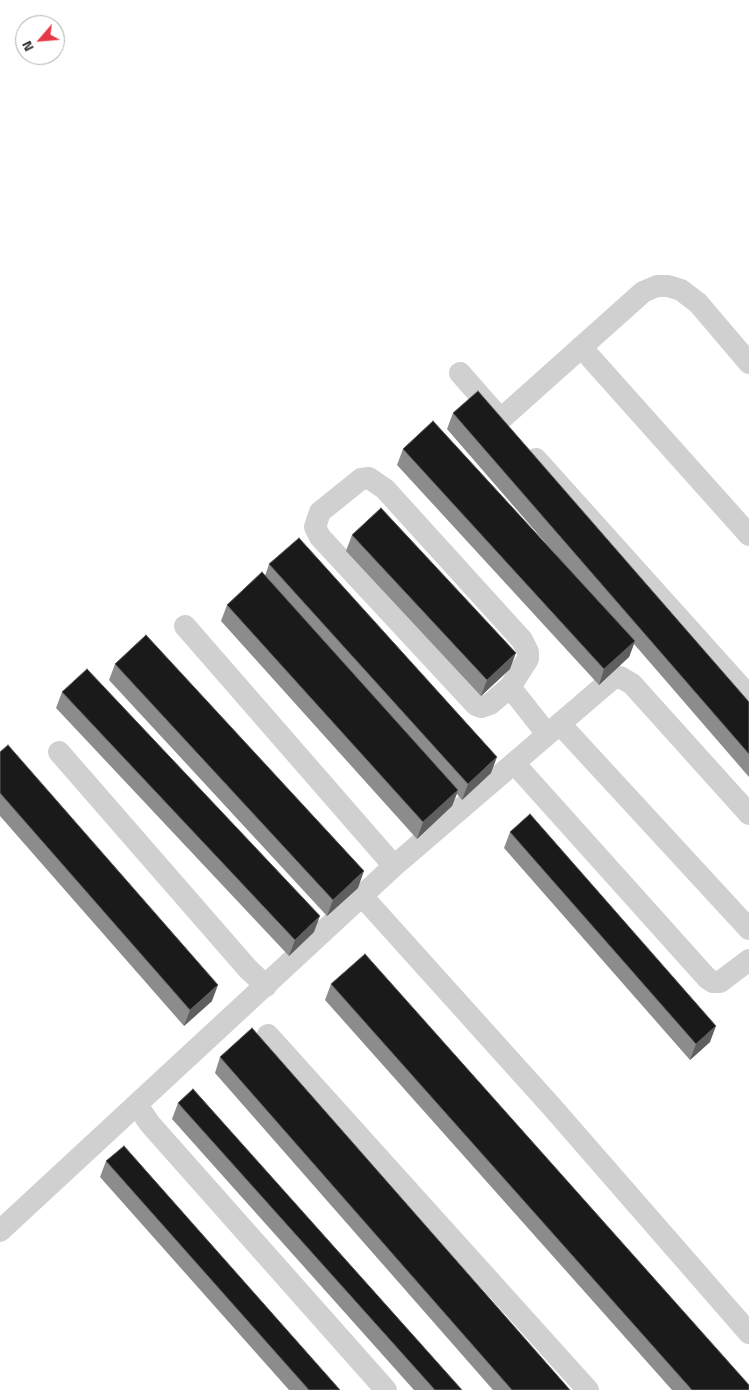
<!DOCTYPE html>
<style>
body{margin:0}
#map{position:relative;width:749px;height:1390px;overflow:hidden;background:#fff;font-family:"Titillium Web",sans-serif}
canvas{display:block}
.north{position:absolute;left:15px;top:15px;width:50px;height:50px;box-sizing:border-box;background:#fff;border:1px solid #adadad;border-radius:50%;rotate:243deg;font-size:14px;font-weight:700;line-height:20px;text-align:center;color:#333}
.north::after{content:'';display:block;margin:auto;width:18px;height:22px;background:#e63946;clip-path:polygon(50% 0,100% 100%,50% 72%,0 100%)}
</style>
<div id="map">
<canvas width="749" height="1390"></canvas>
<div class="north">N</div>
</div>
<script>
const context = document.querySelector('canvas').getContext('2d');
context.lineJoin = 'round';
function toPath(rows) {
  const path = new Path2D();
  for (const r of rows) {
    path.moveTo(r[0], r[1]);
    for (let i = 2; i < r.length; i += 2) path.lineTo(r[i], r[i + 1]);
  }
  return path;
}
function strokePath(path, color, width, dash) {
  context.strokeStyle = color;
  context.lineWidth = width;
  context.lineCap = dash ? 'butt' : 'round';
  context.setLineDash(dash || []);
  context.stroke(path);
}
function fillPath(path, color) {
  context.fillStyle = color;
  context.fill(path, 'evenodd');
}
const street = toPath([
 [581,347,749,535],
 [460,373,496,414],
 [501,419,643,292,657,286,668,286,681,290,698,303,749,363],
 [536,459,749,696],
 [185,626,394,866],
 [510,687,528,659,528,652,522,640,385,489,369,478,361,479,320,512,315,527,320,537,476,705,481,707,490,704,510,687,547,734],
 [560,724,749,929],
 [59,752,248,969,266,986],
 [514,763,707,978,713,982,720,982,749,960],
 [362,896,552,1107,749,1333],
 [268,1035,588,1390],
 [137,1105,150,1124,386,1390],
 [0,1231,394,866,612,679,620,677,632,684,749,814]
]);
const wall = toPath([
 [453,413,749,702,749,777,634,644,629,657,599,685,397,465,403,449,556,555,447,429],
 [352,535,510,669,481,696,346,551],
 [269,564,491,773,462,800,457,794,452,806,417,839,221,621,227,605,265,576],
 [115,664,358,888,327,916,109,680],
 [62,692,314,932,289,956,56,708],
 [0,752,212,1001,184,1026,0,816],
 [510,832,710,1042,690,1060,504,848],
 [331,984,749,1390,672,1390,325,1000],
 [220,1057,570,1390,493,1390,215,1073],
 [178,1103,462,1390,414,1390,172,1119],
 [106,1161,340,1390,289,1390,100,1177]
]);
const shadedWall = toPath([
 [635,641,629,657,599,685,604,669],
 [516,653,510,669,481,696,487,680],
 [497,757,491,773,462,800,468,784],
 [458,790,452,806,417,839,423,822],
 [364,871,358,888,327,916,333,900],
 [320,916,314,932,289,956,295,940],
 [218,985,212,1001,184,1026,190,1010],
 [716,1026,710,1042,690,1060,696,1044]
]);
const building = toPath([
 [478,391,749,702,749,754,453,413,478,391],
 [433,421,635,641,604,669,403,449,433,421],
 [381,508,516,653,487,680,352,535,381,508],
 [299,538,497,757,468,784,269,564,299,538],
 [262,572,458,790,423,822,227,605,262,572],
 [146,635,364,871,333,900,115,664,146,635],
 [87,669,320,916,295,940,62,692,87,669],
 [8,745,218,985,190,1010,0,793,0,752,8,745],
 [530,814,716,1026,696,1044,510,832,530,814],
 [365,954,749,1385,749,1390,692,1390,331,984,365,954],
 [252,1028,570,1390,512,1390,220,1057,252,1028],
 [193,1089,462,1390,435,1390,178,1103,193,1089],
 [124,1146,340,1390,309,1390,106,1161,124,1146]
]);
strokePath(street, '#d0d0d0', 22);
fillPath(wall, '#8c8c8c');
fillPath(shadedWall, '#5f5f5f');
fillPath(building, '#1a1a1a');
strokePath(building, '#5f5f5f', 1);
</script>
